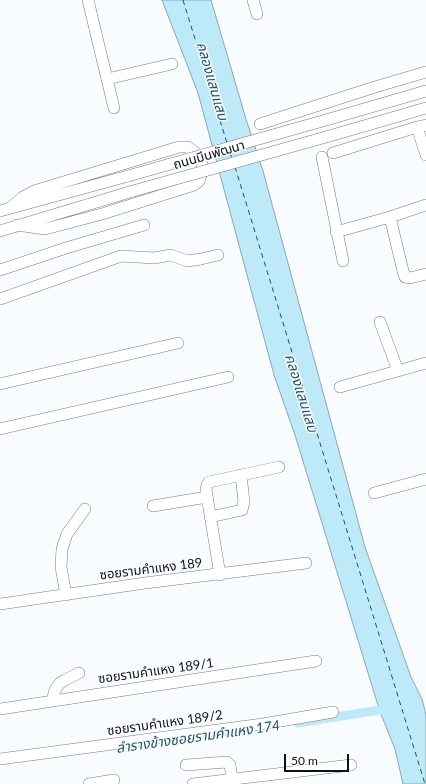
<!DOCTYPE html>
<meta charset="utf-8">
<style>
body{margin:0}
#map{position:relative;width:426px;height:784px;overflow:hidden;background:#f8fcfe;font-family:Lato,sans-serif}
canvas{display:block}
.scale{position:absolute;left:284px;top:754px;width:65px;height:18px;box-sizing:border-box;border:2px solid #101212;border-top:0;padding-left:5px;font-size:12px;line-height:14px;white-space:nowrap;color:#101212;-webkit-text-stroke:3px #f8fcfe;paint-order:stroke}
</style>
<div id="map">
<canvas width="426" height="784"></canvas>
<div class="scale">50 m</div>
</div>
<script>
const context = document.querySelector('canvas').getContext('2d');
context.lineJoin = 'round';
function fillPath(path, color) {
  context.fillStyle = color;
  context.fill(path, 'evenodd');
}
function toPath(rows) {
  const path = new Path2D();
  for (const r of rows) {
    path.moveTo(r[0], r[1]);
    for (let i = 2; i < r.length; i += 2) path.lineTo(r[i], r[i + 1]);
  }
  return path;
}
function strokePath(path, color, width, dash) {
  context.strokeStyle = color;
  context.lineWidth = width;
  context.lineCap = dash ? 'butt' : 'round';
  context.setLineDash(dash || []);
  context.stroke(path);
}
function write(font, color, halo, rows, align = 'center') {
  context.font = font + ' Lato,"Noto Sans Thai",sans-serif';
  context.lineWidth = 3;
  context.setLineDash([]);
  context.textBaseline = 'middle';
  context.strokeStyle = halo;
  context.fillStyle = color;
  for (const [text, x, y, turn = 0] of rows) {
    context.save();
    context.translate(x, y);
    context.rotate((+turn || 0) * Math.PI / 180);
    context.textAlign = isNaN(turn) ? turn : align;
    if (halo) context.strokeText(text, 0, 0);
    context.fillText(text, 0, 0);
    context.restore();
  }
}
const water = toPath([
 [162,0,211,0,246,119,263,171,365,547,411,677,422,699,426,715,426,784,403,784,395,749,380,712,295,435,274,375,198,93,162,0]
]);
const canal = toPath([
 [298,723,392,708]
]);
const ferry = toPath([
 [183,0,227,143],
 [230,152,232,159],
 [235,167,425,784]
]);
const minor = toPath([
 [88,0,114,108],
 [253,0,257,14],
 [107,79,172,64],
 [326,120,426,91],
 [260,124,375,87,426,72],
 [426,125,417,127,426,155],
 [326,137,426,108],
 [333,153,417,127],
 [322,157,343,261],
 [11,207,23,197,34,191,179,147,188,147,196,153,201,161,203,168,201,175,199,181,194,185,102,214,45,229,17,225],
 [0,211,128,176],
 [390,217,403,271,405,277,410,278,426,274],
 [0,231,133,191],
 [336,232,390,217,426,205],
 [0,270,66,248,144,225],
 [0,299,121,256,154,258,171,255,187,261,201,259,218,255],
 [380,322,398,371],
 [0,384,178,343],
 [340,387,426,363],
 [0,429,228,377],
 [374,493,426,479],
 [153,506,207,497],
 [210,517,242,510,244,502,241,475],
 [220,575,206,490,207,485,209,482,279,467],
 [66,595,61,567,62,549,67,534,85,509],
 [0,604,145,583,306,563],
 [52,701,55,690,60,683,65,680,79,673],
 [0,709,316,661],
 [0,759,263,724,333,712],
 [186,765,227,762,230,765,232,779],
 [89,784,114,780],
 [193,784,351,765]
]);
const minorBridge = toPath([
 [128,176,326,120],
 [133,191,326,137]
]);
const streetNames = [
 ["ถนนมีนพัฒนา",209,155,-16],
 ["ซอยรามคำแหง 189",151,569,-7],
 ["ซอยรามคำแหง 189/1",156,671,-8],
 ["ซอยรามคำแหง 189/2",165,723,-8]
];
const waterNames = [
 ["คลองแสนแสบ",212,81,74],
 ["คลองแสนแสบ",301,393,73],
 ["ลำรางข้างซอยรามคำแหง 174",198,737,-8]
];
fillPath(water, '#bde9f9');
strokePath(water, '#89a8b4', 1);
strokePath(canal, '#bde9f9', 9);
strokePath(ferry, '#1d5464', 1, [5, 4]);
strokePath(minor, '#787c7d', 12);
strokePath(minor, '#fff', 11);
strokePath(minorBridge, '#787c7d', 12, []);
strokePath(minorBridge, '#fff', 11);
write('13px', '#101212', '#f8fcfe', streetNames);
write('italic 14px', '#1d5464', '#f8fcfe', waterNames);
</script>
